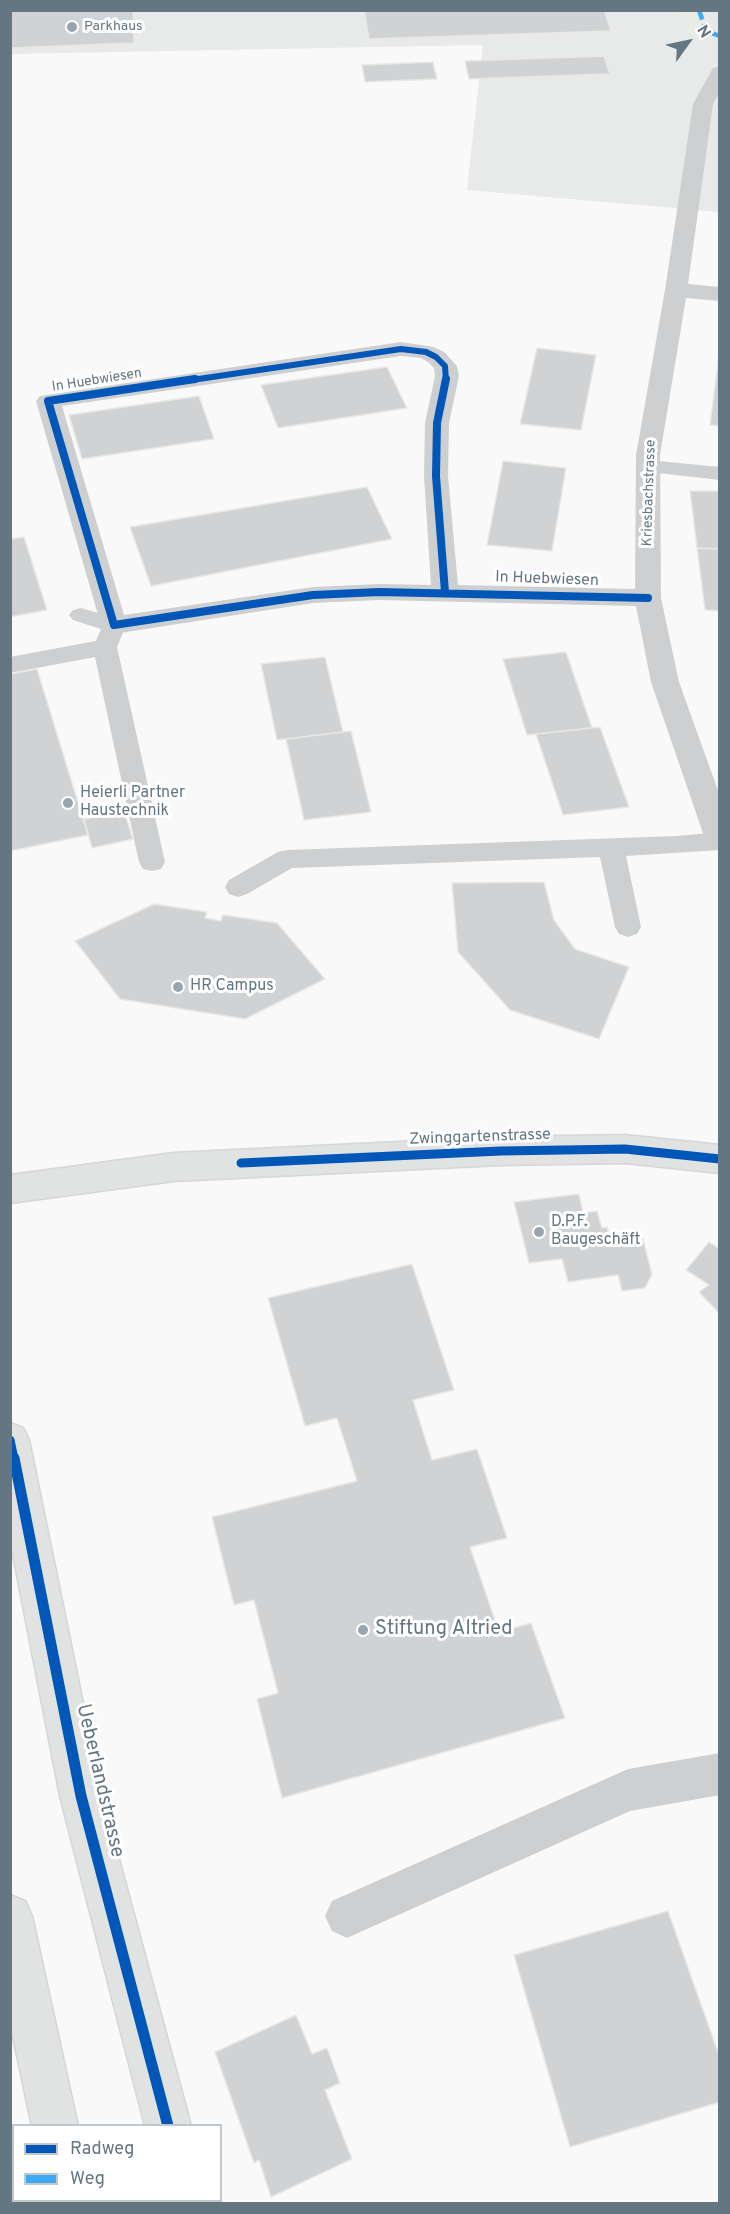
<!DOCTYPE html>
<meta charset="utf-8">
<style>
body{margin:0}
#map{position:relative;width:730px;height:2214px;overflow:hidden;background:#f9f9f9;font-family:Overpass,sans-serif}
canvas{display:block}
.frame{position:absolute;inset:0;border:12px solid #657683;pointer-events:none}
.legend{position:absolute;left:12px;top:2124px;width:210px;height:78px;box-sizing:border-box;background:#fff;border:2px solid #c1c8cd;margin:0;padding:8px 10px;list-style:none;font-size:18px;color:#657683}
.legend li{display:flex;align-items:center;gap:12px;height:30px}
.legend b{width:30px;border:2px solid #c1c8cd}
.north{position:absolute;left:658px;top:12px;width:60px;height:60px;-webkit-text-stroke:4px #fff;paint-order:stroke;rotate:57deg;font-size:16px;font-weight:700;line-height:24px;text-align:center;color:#657683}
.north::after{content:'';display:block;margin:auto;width:21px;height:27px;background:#657683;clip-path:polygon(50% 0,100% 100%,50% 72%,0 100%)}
</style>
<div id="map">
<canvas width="730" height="2214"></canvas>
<div class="frame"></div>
<ul class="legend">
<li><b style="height:8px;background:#0057b8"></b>Radweg</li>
<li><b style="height:8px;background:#3fa9f5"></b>Weg</li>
</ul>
<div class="north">N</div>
</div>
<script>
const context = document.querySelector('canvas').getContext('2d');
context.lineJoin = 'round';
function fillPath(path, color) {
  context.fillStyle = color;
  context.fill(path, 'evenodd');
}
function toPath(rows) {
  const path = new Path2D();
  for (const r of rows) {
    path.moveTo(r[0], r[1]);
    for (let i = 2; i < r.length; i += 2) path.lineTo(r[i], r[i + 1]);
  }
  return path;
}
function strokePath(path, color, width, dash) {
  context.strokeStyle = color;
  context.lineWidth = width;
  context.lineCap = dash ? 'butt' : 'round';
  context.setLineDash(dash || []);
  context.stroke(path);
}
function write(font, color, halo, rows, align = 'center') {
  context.font = font + ' Overpass,sans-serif';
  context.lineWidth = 6;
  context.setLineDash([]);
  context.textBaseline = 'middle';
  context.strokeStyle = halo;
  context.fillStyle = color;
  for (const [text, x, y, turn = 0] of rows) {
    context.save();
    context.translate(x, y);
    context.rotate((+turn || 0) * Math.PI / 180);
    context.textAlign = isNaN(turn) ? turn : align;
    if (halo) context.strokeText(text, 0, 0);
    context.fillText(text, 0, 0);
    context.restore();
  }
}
const built = toPath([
 [10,11,719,11,719,212,467,190,483,45,11,54]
]);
const green = toPath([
 [679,11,695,11,704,35,688,35]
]);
const building = toPath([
 [10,10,133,10,134,43,10,48,10,10],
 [364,10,604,10,611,31,369,39,364,10],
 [604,56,610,74,469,79,465,61,604,56],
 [433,62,437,79,365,82,362,65,433,62],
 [720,347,720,426,710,425,720,347],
 [537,348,596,355,581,430,520,424,537,348],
 [387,367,407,408,278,428,261,385,387,367],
 [199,396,214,439,82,459,69,415,199,396],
 [503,461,566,468,552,551,487,545,503,461],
 [367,487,392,539,151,586,130,527,367,487],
 [690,491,720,491,720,549,697,548,690,491],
 [24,537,47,610,10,617,10,539,24,537],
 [697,548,720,549,720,611,705,610,697,548],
 [566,652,592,728,527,735,503,659,566,652],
 [325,657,343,732,277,740,261,664,325,657],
 [37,669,88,835,10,851,10,674,37,669],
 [600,727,629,807,563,815,536,734,600,727],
 [351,731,371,812,304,820,286,739,351,731],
 [124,811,133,839,92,848,84,819,124,811],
 [544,882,554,920,575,949,629,967,599,1039,510,1010,458,952,452,883,544,882],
 [154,904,207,912,205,918,221,921,223,915,277,923,325,979,245,1019,120,999,75,941,154,904],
 [579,1194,583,1213,597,1211,602,1228,607,1227,610,1242,643,1239,652,1274,645,1288,622,1291,618,1275,568,1282,562,1259,529,1263,514,1202,579,1194],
 [709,1242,720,1249,720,1314,699,1292,709,1285,686,1270,709,1242],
 [412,1264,454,1390,413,1400,432,1460,477,1449,507,1538,470,1547,499,1632,531,1623,565,1718,282,1798,257,1699,278,1693,254,1600,234,1605,212,1517,357,1481,337,1418,305,1426,268,1298,412,1264],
 [668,1911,720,2058,720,2102,570,2147,514,1955,668,1911],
 [296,2015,312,2054,327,2048,340,2083,325,2090,352,2159,271,2197,259,2160,254,2163,215,2052,296,2015]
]);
const lane = toPath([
 [648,460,720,467,720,480,640,471,637,466,640,461,648,460],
 [81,608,122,620,126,625,117,647,165,862,161,869,152,871,143,869,139,862,95,657,10,673,10,657,96,641,101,629,73,620,69,615,73,610,81,608],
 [720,832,720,850,626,856,641,927,637,934,628,937,619,934,615,927,600,857,292,868,247,894,238,897,229,894,225,887,229,880,278,852,287,850,677,836,720,832]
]);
const street = toPath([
 [720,66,720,92,713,104,688,284,720,287,720,301,686,298,660,455,661,598,679,682,720,796,720,849,710,846,705,839,651,682,636,606,379,600,313,603,114,634,105,631,101,625,36,401,40,396,401,342,434,347,444,352,457,366,459,376,449,423,448,476,458,585,635,589,636,455,665,290,693,104,713,68,720,66],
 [401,356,421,358,428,362,434,368,435,376,425,423,424,476,431,585,379,584,313,587,124,615,62,406,401,356],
 [720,1753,720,1795,630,1811,347,1938,332,1931,325,1916,332,1901,628,1769,720,1753]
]);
const secondary = toPath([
 [625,1135,720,1145,720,1173,625,1163,501,1165,174,1181,10,1203,10,1175,174,1153,501,1137,625,1135],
 [10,1423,23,1428,29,1440,102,1796,191,2126,145,2126,60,1796,10,1539,10,1423],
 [10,1895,25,1901,32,1916,78,2126,32,2126,10,2023,10,1895],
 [51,2200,98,2200,98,2204,51,2204,51,2200],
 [168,2200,215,2200,215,2204,168,2204,168,2200]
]);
const quietFar1 = toPath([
 [699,10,706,31,720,36]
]);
const quiet = toPath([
 [10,2180,14,2192],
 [16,2200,16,2204]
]);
const cyclewayFar3 = toPath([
 [185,381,401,349,426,352,436,357,445,366,446,381]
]);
const cyclewayFar2 = toPath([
 [195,379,48,401,114,625,313,595,379,592,648,598],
 [445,592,436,476,437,423,446,379]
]);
const cyclewayFar1 = toPath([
 [241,1163,501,1151,625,1149,720,1159],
 [10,1440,14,1459]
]);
const cycleway = toPath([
 [14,1458,81,1796,168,2126]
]);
const markers = [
 [72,27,6,"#99a4ac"],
 [68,803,6,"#99a4ac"],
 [178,987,6,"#99a4ac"],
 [539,1232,6,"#99a4ac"],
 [363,1630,6,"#99a4ac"]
];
const farPoinames = [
 ["Parkhaus",84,27]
];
const farStreetnames = [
 ["In Huebwiesen",97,381,-9],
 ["Kriesbachstrasse",650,493,-88]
];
const streetNames = [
 ["In Huebwiesen",547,580,2],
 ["Zwinggartenstrasse",480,1138,-2]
];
const poiNames = [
 ["Heierli Partner",80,794],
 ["Haustechnik",80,812],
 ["HR Campus",190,987],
 ["D.P.F.",551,1223],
 ["Baugeschäft",551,1241]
];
const nearPoinames = [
 ["Stiftung Altried",375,1630]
];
const nearStreetnames = [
 ["Ueberlandstrasse",99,1781,77]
];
fillPath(built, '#e8e9e9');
fillPath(green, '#e8ebe6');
fillPath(building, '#d0d2d3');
strokePath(building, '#e8e8e8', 1.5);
strokePath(secondary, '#d5d6d7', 3);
fillPath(lane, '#cecfd0');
fillPath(street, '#cecfd0');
fillPath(secondary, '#e1e2e2');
strokePath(quietFar1, '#3fa9f5', 4.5, [10, 4.5]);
strokePath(quiet, '#3fa9f5', 10, [19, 10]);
strokePath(cyclewayFar3, '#0057b8', 6);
strokePath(cyclewayFar2, '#0057b8', 8);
strokePath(cyclewayFar1, '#0057b8', 9);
strokePath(cycleway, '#0057b8', 11);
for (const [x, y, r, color] of markers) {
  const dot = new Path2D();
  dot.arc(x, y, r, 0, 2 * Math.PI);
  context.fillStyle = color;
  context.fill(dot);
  strokePath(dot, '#fff', 2);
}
write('14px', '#657683', '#fff', farPoinames, 'left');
write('14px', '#657683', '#fff', farStreetnames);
write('16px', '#657683', '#fff', streetNames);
write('16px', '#657683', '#fff', poiNames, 'left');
write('20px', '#657683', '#fff', nearPoinames, 'left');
write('20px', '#657683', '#fff', nearStreetnames);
</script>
